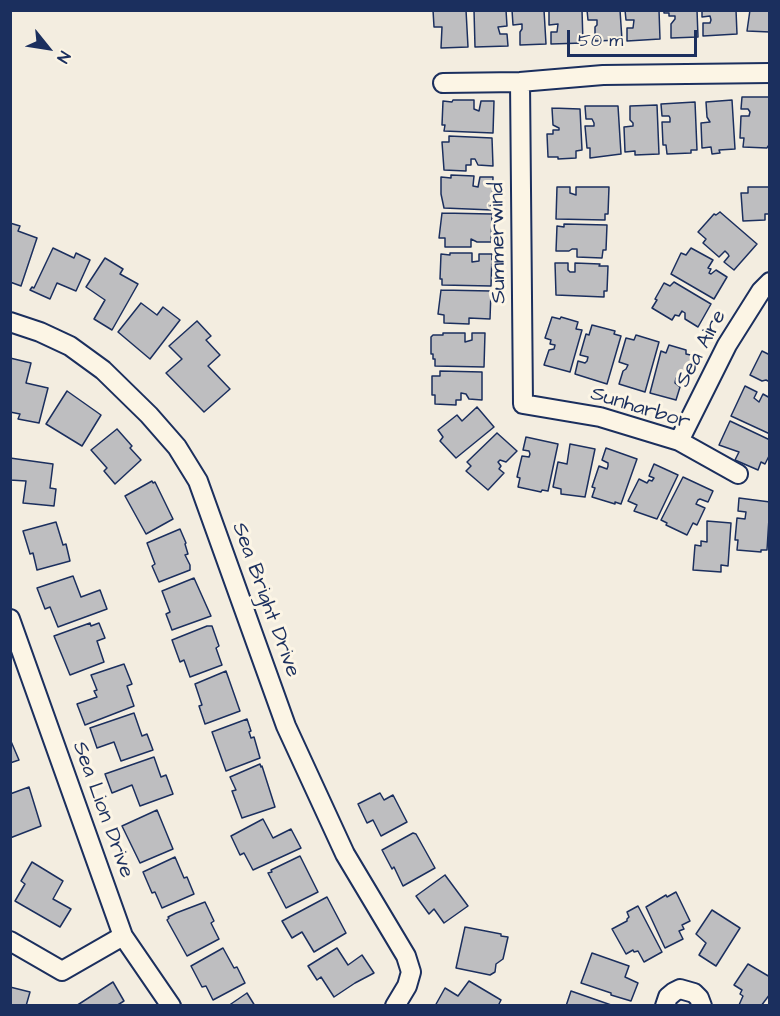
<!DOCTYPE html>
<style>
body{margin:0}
#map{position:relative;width:780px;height:1016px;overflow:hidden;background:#f3ede0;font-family:"Architects Daughter",sans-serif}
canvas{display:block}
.frame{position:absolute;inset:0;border:12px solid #1b2f5e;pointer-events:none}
.north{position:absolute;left:18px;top:18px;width:60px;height:60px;-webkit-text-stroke:4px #fcf5e5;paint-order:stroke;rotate:120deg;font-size:16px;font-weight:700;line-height:24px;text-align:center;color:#1b2f5e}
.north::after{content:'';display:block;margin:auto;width:21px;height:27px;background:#1b2f5e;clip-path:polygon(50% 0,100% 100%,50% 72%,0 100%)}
.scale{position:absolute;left:567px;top:30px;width:130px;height:27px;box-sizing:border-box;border:3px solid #1b2f5e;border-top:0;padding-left:8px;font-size:18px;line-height:21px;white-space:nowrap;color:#1b2f5e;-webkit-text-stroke:4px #fcf5e5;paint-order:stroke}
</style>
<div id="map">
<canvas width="780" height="1016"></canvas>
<div class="frame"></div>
<div class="north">N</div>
<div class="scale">50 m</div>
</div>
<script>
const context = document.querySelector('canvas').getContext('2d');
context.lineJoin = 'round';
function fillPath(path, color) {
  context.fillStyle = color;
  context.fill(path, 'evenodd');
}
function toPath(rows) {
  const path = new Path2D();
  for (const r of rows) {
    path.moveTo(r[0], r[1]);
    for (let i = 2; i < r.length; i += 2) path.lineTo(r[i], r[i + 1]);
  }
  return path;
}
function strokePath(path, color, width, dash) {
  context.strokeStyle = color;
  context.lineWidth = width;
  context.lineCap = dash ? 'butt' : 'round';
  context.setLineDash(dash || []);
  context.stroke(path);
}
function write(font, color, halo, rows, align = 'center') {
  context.font = font + ' "Architects Daughter",sans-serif';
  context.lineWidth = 6;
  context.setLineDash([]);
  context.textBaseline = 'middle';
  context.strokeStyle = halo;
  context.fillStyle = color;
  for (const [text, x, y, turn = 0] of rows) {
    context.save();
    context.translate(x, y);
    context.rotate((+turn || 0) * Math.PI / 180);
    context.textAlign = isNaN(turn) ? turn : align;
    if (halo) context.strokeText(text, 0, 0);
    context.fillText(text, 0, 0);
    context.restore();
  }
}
const building = toPath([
 [433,10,466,10,468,47,441,48,442,27,434,27,433,10],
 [474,10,506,10,507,26,498,27,500,34,507,34,508,46,475,47,474,10],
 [512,10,544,10,546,44,520,45,520,32,522,29,522,24,513,25,512,10],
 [549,10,582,10,583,43,551,44,551,32,557,32,558,24,549,25,549,10],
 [587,10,620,10,622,40,595,41,595,27,597,25,597,20,588,20,587,10],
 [625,10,659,10,660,39,627,41,627,28,633,28,634,20,626,20,625,10],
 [664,10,697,10,698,37,671,38,671,24,675,19,675,16,669,16,669,13,664,13,664,10],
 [702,10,736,10,737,34,703,36,703,23,710,23,711,20,710,16,702,17,702,10],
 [750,10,770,10,770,32,747,31,750,10],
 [742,97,770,97,770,146,768,146,767,148,743,147,744,138,740,138,741,116,749,116,750,112,748,109,741,109,742,97],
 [453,100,474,100,474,109,479,111,481,101,494,101,493,133,444,131,445,125,442,125,443,101,452,102,453,100],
 [732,100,735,149,719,150,720,153,712,154,711,147,702,148,701,123,710,122,707,117,706,102,732,100],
 [695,102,697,150,691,150,691,153,667,154,666,145,663,145,662,122,670,122,670,118,669,116,662,116,661,104,695,102],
 [657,105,659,154,635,155,635,151,625,152,624,127,633,126,633,123,630,120,630,106,657,105],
 [585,106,618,106,621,154,590,158,590,148,587,148,585,126,594,126,594,123,592,119,586,119,585,106],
 [552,108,580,109,582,150,576,151,576,158,558,159,558,157,548,157,547,134,553,134,553,130,559,130,559,128,553,125,552,108],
 [449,136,492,138,493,166,478,165,475,159,471,159,471,165,466,165,466,171,444,170,442,142,449,142,449,136],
 [451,175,474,176,473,186,478,187,480,177,493,177,492,210,444,208,441,194,441,177,451,178,451,175],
 [557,187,570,187,570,193,576,195,576,187,609,187,608,214,605,214,605,220,556,219,557,187],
 [748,187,770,187,770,214,765,214,765,220,743,221,741,193,748,193,748,187],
 [720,212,757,244,734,270,724,262,729,256,728,254,725,251,719,257,703,243,706,239,698,232,714,214,716,215,720,212],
 [442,213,492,214,491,242,477,242,471,239,471,247,445,247,445,238,439,238,442,213],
 [10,223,20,226,18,231,37,238,21,286,10,282,10,223],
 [564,224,607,225,606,250,603,250,602,258,577,257,577,249,572,249,569,251,556,251,557,226,564,227,564,224],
 [53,248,74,258,76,253,90,260,76,291,57,283,50,299,30,290,32,287,34,288,53,248],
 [691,248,713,260,708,268,711,269,709,273,711,274,716,270,727,277,714,299,671,274,681,253,686,255,691,248],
 [450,253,472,253,472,262,479,261,479,254,492,254,491,286,442,285,442,279,440,279,441,254,450,255,450,253],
 [105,258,123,269,120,274,138,284,112,330,94,319,105,300,86,287,105,258],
 [555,263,568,263,568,270,570,272,575,272,575,263,600,264,599,266,608,266,607,291,604,291,604,297,556,295,555,263],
 [674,282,711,304,698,327,685,319,685,313,682,311,679,316,675,315,672,320,652,308,657,300,655,299,664,283,670,286,674,282],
 [441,290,491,291,490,319,469,318,469,324,444,323,444,315,438,314,441,290],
 [141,303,157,315,163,307,180,320,150,359,118,332,141,303],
 [552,317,560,319,561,317,578,322,576,329,582,330,570,372,544,365,549,350,554,349,555,345,550,344,551,340,545,338,552,317],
 [197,321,211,336,206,340,220,355,208,366,230,389,204,412,166,373,182,359,169,346,197,321],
 [592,325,615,331,614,334,621,336,607,384,575,374,578,361,585,363,587,361,588,357,580,355,586,334,589,335,592,325],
 [443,333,465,333,465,342,472,340,472,333,485,333,484,367,435,366,435,359,433,359,433,354,431,354,431,337,433,335,443,335,443,333],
 [636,335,659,342,645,392,619,384,623,371,626,369,628,365,619,362,626,338,634,340,636,335],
 [669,345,686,350,686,354,695,356,689,378,683,376,682,380,676,378,675,383,680,387,676,400,650,393,661,351,666,353,669,345],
 [762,351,770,355,770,382,766,380,762,381,750,375,762,351],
 [10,358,31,363,26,383,48,388,39,423,18,419,20,414,10,412,10,358],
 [440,371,482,372,482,400,469,399,466,394,461,393,461,400,456,400,456,405,435,404,435,395,432,395,432,376,440,376,440,371],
 [745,386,757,392,754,398,759,402,763,394,770,398,770,434,731,416,745,386],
 [67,391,101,415,82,446,46,424,67,391],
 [477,407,494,427,456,458,440,441,443,437,438,430,457,415,462,421,477,407],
 [730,421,770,440,770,454,765,464,761,462,758,470,735,460,739,452,719,445,730,421],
 [117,429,132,446,130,448,141,460,115,484,104,471,107,468,91,450,117,429],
 [497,433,517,451,506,462,500,460,498,462,501,466,499,469,504,473,488,490,466,471,471,466,467,462,497,433],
 [526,437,558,444,548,491,542,490,541,492,518,487,520,478,517,477,522,456,529,457,530,454,529,451,523,450,526,437],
 [570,444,595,449,585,497,561,494,561,489,553,487,558,462,567,464,570,444],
 [606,448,637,459,621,504,615,502,615,504,592,497,595,488,592,487,599,466,607,469,608,466,608,463,602,460,606,448],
 [10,458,53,464,50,488,56,489,54,506,23,503,26,481,10,480,10,458],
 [654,464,678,475,657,519,634,511,637,505,628,501,639,479,647,483,649,480,652,481,654,478,649,476,654,464],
 [683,477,713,491,708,502,700,499,698,500,696,504,705,508,697,525,693,523,687,535,666,525,667,523,661,520,683,477],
 [152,481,153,483,155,482,173,519,146,534,125,496,152,481],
 [739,498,770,502,767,550,761,550,761,552,737,550,738,540,735,540,737,518,745,519,746,512,738,511,739,498],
 [707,521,731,523,728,566,721,565,721,572,693,570,695,545,701,546,701,541,707,542,707,521],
 [56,522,63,545,66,544,70,561,37,570,33,553,30,554,23,531,56,522],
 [180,529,186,543,185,544,188,554,185,555,190,565,190,570,159,582,152,566,155,564,147,543,180,529],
 [73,576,81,597,100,590,107,609,58,627,50,607,45,609,37,588,73,576],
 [194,578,211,616,172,630,166,614,170,612,162,591,194,578],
 [90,623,91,626,99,623,105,638,97,641,104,662,70,675,54,636,90,623],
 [207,626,212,626,219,646,216,648,222,665,190,677,184,660,180,662,172,640,207,626],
 [124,664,132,684,127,686,134,706,85,725,77,704,97,697,94,691,97,690,91,675,124,664],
 [226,671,240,711,205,724,199,706,202,705,195,684,226,671],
 [134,713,142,736,147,734,153,750,121,761,114,742,97,748,90,728,134,713],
 [247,719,251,731,249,732,251,738,254,737,260,758,226,771,212,732,247,719],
 [10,739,19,760,10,763,10,739],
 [154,757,161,777,166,775,173,794,140,806,132,785,112,793,105,774,154,757],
 [260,764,261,767,262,766,275,807,242,818,232,791,236,790,230,777,260,764],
 [29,787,41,826,10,838,10,794,29,787],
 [380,793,384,800,393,795,407,822,381,836,373,820,367,823,358,804,380,793],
 [157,810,173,849,140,863,122,826,157,810],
 [263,819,273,838,291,829,301,848,253,870,244,853,240,855,231,836,263,819],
 [413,833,416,834,435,868,403,886,394,867,392,869,382,850,413,833],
 [300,856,318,892,286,908,268,873,272,872,271,870,300,856],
 [175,857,184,878,187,877,194,894,162,908,155,892,152,893,143,872,175,857],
 [32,862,63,881,53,899,71,909,60,927,15,901,25,884,21,881,32,862],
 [445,875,468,906,444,923,434,909,429,914,416,896,445,875],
 [676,892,690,921,682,925,684,929,679,931,683,939,665,948,646,907,666,895,667,897,676,892],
 [327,897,346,933,314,952,302,932,292,938,282,921,327,897],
 [205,902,214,921,211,923,219,939,187,956,167,920,169,918,168,917,176,913,205,902],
 [638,906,662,952,644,962,638,951,634,952,633,950,626,954,612,929,627,921,627,919,629,917,627,912,638,906],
 [712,910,740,928,716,966,699,955,706,943,696,934,712,910],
 [465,927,501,934,501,936,508,937,503,959,496,964,495,972,490,975,456,968,465,927],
 [223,948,234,968,237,967,245,983,213,1000,206,986,202,987,191,966,223,948],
 [337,948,348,965,362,955,374,973,355,983,334,997,321,977,317,980,308,966,337,948],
 [592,953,629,966,625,977,638,983,631,1001,611,995,611,993,581,983,592,953],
 [748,964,770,977,770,994,761,1006,739,1005,743,996,740,994,742,990,734,985,748,964],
 [469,981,501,1000,498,1006,435,1006,445,988,458,996,469,981],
 [113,982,124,1001,116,1006,76,1006,113,982],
 [10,987,30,992,26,1006,10,1006,10,987],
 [571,991,614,1006,566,1006,571,991],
 [247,993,255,1006,228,1006,247,993]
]);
const minor = toPath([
 [520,82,523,404,600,417,679,441,738,474],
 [443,83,520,82,603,75,770,73],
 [10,322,40,332,70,346,103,370,149,415,177,447,198,481,286,726,345,854,406,956,411,972,407,986,395,1006],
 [679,441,727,345,761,291,770,282],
 [10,619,123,936,171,1006],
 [10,941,62,971,123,936],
 [665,1006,668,997,674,992,680,989,694,993,699,998,702,1006]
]);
const streetNames = [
 ["Summerwind",499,243,-91],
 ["Sea Aire",702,349,-62],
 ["Sunharbor",640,409,17],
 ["Sea Bright Drive",265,600,70],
 ["Sea Lion Drive",102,810,70]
];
fillPath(building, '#bebec0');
strokePath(building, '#1b2f5e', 1.5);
strokePath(minor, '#1b2f5e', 22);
strokePath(minor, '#fcf5e5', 18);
write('21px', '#1b2f5e', '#fcf5e5', streetNames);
</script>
